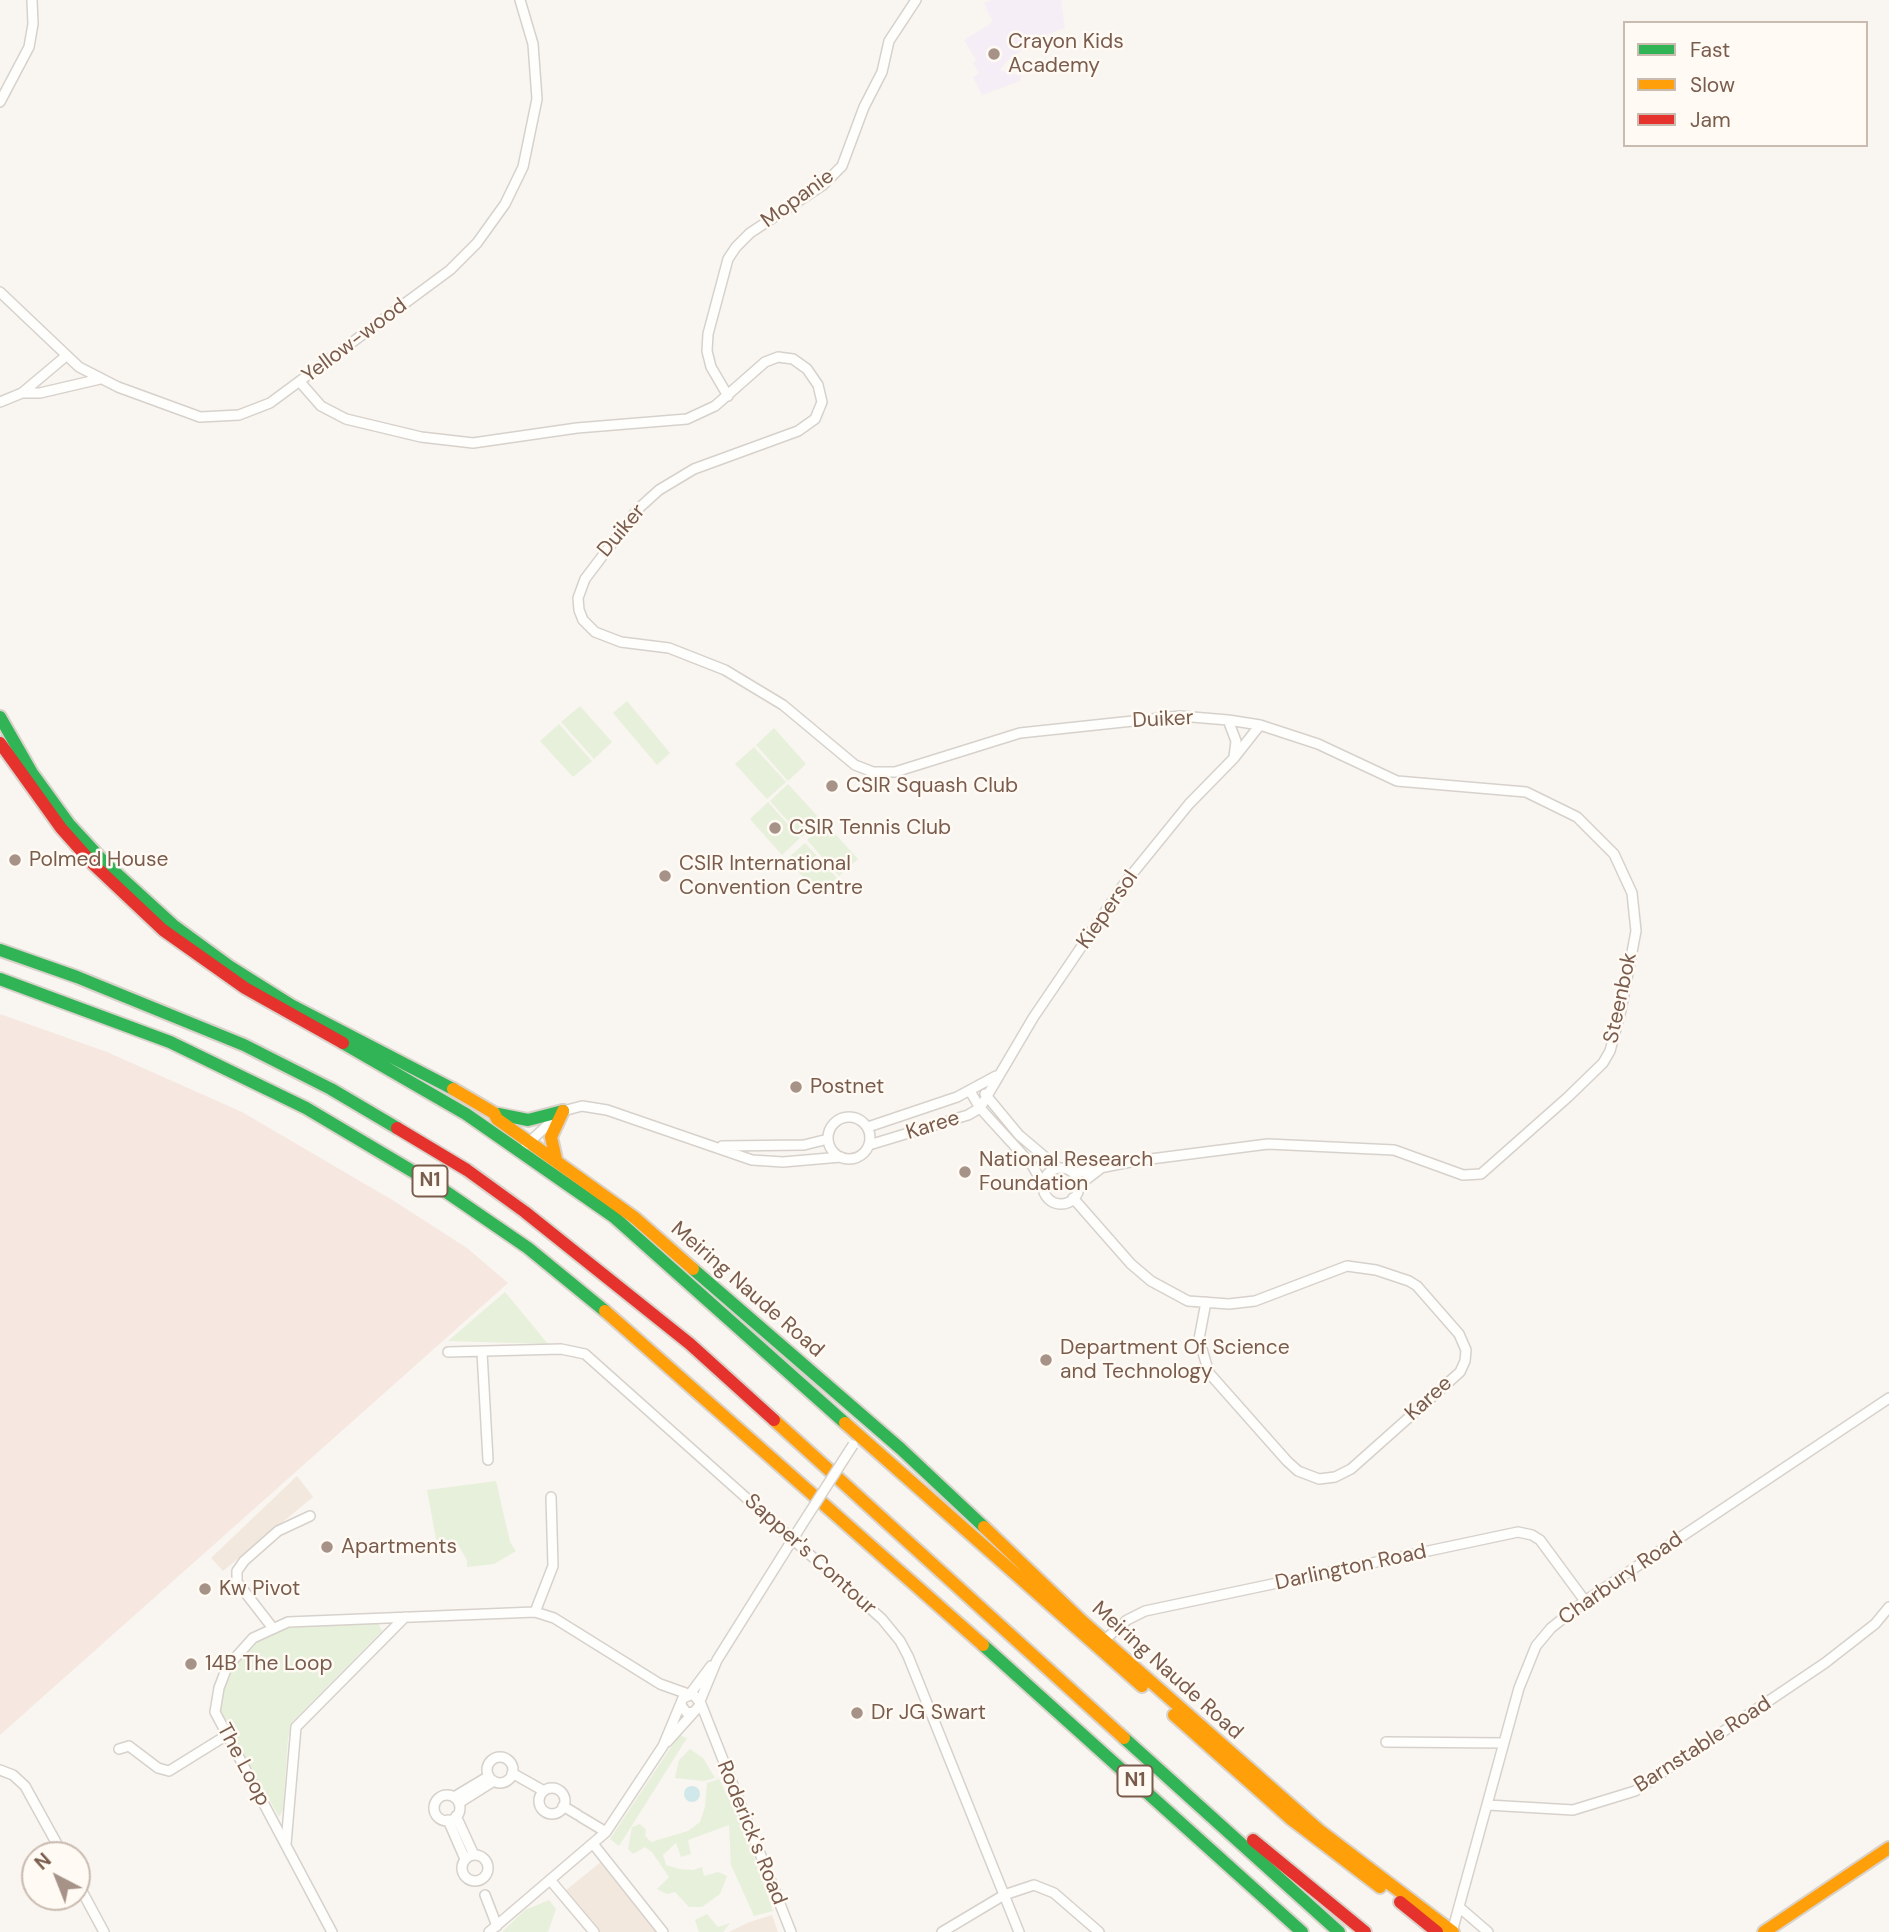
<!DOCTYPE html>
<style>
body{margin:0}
#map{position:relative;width:1889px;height:1932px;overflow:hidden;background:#f9f5f0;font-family:"DM Sans",sans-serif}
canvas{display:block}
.legend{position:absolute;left:1623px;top:21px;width:245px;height:126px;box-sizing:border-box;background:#fffaf3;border:2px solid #cabbb1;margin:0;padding:9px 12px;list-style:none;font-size:21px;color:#7a5c4d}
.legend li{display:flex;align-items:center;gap:14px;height:35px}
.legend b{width:35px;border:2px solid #cabbb1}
.north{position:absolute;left:21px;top:1841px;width:70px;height:70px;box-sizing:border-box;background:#fffaf3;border:2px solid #cabbb1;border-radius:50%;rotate:318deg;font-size:19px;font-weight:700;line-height:28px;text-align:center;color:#7a5c4d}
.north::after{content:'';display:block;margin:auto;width:24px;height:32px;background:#a69286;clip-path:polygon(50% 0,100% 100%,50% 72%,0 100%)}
</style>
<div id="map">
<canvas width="1889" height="1932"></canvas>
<ul class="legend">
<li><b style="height:9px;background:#30b455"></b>Fast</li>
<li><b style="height:9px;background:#ff9f0a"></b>Slow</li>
<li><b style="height:9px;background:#e5322d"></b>Jam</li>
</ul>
<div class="north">N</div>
</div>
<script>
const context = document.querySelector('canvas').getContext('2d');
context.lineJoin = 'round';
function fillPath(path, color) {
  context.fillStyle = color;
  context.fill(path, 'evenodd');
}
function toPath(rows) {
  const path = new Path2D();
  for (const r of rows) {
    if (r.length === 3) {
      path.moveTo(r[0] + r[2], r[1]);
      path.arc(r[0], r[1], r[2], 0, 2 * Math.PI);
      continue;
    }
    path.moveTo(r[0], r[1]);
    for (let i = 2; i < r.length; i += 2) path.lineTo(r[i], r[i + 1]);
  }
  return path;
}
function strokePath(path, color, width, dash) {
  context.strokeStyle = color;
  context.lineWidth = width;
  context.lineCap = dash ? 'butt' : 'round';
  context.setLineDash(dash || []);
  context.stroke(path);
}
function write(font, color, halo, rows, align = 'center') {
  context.font = font + ' "DM Sans",sans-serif';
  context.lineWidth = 5;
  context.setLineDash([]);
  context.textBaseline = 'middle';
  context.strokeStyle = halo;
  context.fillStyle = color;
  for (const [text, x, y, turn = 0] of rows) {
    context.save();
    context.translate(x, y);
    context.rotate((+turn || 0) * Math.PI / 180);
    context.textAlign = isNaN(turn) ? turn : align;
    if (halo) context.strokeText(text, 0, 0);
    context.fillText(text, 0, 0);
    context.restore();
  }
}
const residential = toPath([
 [297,1476,313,1497,223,1571,211,1558],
 [602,1861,661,1932,599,1932,565,1891],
 [772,1915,778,1932,729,1932,747,1923]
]);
const commercial = toPath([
 [0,1014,107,1052,242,1112,394,1201,467,1248,508,1283,0,1735]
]);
const education = toPath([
 [991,0,1061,0,1065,28,1036,38,1006,62,1000,70,1021,76,1020,81,982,95,973,77,979,73,973,63,976,60,964,40,993,22,984,3]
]);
const green = toPath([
 [627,701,670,753,657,765,613,713],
 [580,706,612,742,594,759,561,722],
 [559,724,592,761,573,777,540,741],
 [774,728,806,764,788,781,756,745],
 [754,747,786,782,767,799,735,764],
 [788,784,821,820,802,837,770,801],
 [768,802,800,838,782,855,750,819],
 [825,823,858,859,839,876,807,840],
 [805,843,837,878,819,895,787,859],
 [505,1292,548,1344,448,1341],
 [496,1481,510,1542,516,1551,494,1564,467,1567,467,1560,458,1545,439,1555,427,1490],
 [373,1622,378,1623,382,1631,293,1721,288,1738,283,1810,279,1817,220,1711,219,1703,227,1674,255,1641,280,1628],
 [679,1735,687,1738,619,1846,610,1839],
 [690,1749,703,1758,715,1778,704,1781,675,1778,679,1760],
 [719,1779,746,1833,773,1911,754,1916,731,1865,729,1825,688,1840,691,1854,681,1857,676,1843,663,1855,666,1865,679,1869,693,1870,702,1867,704,1876,718,1872,727,1876,720,1894,702,1907,689,1907,675,1892,667,1894,657,1889,669,1877,652,1852,645,1847,633,1854,628,1849,632,1827,640,1824,646,1830,645,1836,651,1842,688,1831,700,1822,705,1807,707,1783],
 [549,1900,556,1909,548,1932,502,1932,525,1910],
 [707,1914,718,1927,730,1923,723,1932,699,1932,695,1920]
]);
const water = toPath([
 [692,1794,8]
]);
const street = toPath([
 [0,102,29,47,33,24,32,0],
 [0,292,79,367,118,387,200,417,239,415,270,403,450,270,477,243,505,204,523,167,537,99,533,44,520,0],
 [300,382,321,406,346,419,421,437,473,443,577,428,687,419,715,406,765,362,778,357,793,359,807,369,818,385,822,402,815,419,798,431,694,469,659,490,638,509,585,579,578,598,579,610,583,620,595,632,621,642,669,648,725,670,783,705,855,765,873,772,895,772,1020,733,1180,716,1228,720,1260,725,1318,744,1397,781,1526,792,1577,817,1614,854,1632,893,1636,931,1621,1010,1610,1051,1603,1063,1568,1097,1481,1174,1463,1175,1394,1150,1268,1144,1135,1161,1074,1173],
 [22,393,66,356],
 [728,396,711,367,707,351,708,334,728,259,736,247,750,233,823,185,842,166,864,107,882,72,889,41,916,0],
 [0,402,22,393,40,393,100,379],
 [1228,720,1236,741,1234,757],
 [970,1091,980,1108,1032,1165,1043,1184],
 [985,1094,1019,1135,1058,1168],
 [849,1138,21],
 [868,1127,957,1097,996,1076],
 [526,1145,563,1111,582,1106,607,1110,752,1160,783,1162,841,1157],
 [869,1145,968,1115,980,1108,1033,1018,1124,884,1189,804,1234,758,1260,725],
 [722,1146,804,1145,828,1139],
 [1061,1186,18],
 [1079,1185,1100,1169],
 [1073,1198,1131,1264,1151,1281,1188,1301,1229,1304,1255,1301,1347,1266,1376,1270,1409,1281,1417,1286,1459,1334,1466,1350,1465,1361,1460,1372,1351,1469,1335,1477,1319,1479,1298,1471,1287,1461,1209,1373,1199,1339,1206,1302],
 [448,1352,561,1349,585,1354,882,1619,900,1641,908,1656,1019,1932],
 [482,1352,488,1460],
 [535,1612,553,1566,551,1497],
 [272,1627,237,1582,237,1571,244,1561,278,1531,310,1516],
 [1100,1644,1127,1620,1145,1611,1518,1532,1532,1535,1540,1540,1585,1601],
 [690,1694,711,1666],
 [700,1701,717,1660,801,1526],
 [701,1704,791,1932],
 [667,1742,693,1713],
 [1386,1742,1504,1743],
 [119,1749,129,1746,158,1768,169,1771,227,1735],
 [500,1770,13],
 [0,1770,13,1775,25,1786,63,1855],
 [512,1773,544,1791],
 [552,1801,13],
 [447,1808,13],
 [454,1797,489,1776],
 [459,1803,494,1781],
 [1488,1805,1573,1810,1635,1791,1825,1663,1875,1624,1889,1607],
 [563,1806,578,1815],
 [456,1816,474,1855],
 [581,1817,606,1832],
 [448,1820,465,1859],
 [286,1844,296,1727,405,1617],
 [594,1845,663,1932],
 [475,1868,13],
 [551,1881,594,1932],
 [77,1882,104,1932],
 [485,1895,497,1926],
 [1459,1907,1488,1932],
 [332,1932,215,1712,219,1688,227,1667,253,1638,288,1622,535,1612,554,1618,660,1684,688,1694],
 [489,1932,606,1832,663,1746,683,1698,693,1694,701,1704,693,1713,686,1712,681,1705],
 [942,1932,1004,1895,1034,1885,1054,1893,1099,1932],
 [1452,1932,1519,1688,1536,1646,1551,1628,1585,1601,1889,1398]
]);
const fast = toPath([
 [0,717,32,773,69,824,105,863,173,925,229,966,291,1005,453,1089],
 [0,950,77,977,244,1045,331,1089,397,1128],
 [0,979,170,1042,306,1108,439,1187,528,1248,605,1311],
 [343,1043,466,1114,614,1217,845,1423],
 [498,1114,528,1120,563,1111],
 [693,1269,901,1449,984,1527],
 [983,1645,1302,1932],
 [1124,1738,1339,1932]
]);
const slow = toPath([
 [453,1089,494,1113,497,1119,635,1218,693,1269],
 [556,1159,551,1137,563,1111],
 [605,1311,983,1645],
 [774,1420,1124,1738],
 [845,1423,1142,1686],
 [984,1527,1082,1621,1319,1830,1453,1932],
 [1174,1715,1291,1819,1380,1887],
 [1764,1932,1889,1848]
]);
const jam = toPath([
 [0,743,61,828,93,864,163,930,245,988,343,1043],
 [397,1128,467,1170,525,1212,690,1344,774,1420],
 [1253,1840,1365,1932],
 [1400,1902,1437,1932]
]);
const streetBridge = toPath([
 [801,1526,853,1445]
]);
const markers = [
 [994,54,7,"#a69286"],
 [832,786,7,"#a69286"],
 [775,828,7,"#a69286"],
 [15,860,7,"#a69286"],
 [665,876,7,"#a69286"],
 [796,1087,7,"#a69286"],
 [965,1172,7,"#a69286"],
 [1046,1360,7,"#a69286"],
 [327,1547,7,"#a69286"],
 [205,1589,7,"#a69286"],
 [191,1664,7,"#a69286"],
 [857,1713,7,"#a69286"]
];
const shields = [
 [430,1181,35],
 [1135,1781,35]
];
const shieldNames = [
 ["N1",430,1181],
 ["N1",1135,1781]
];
const poiNames = [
 ["Crayon Kids",1008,42],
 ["Academy",1008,66],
 ["CSIR Squash Club",846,786],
 ["CSIR Tennis Club",789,828],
 ["Polmed House",29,860],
 ["CSIR International",679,864],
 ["Convention Centre",679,888],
 ["Postnet",810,1087],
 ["National Research",979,1160],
 ["Foundation",979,1184],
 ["Department Of Science",1060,1348],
 ["and Technology",1060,1372],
 ["Apartments",341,1547],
 ["Kw Pivot",219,1589],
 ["14B The Loop",205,1664],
 ["Dr JG Swart",871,1713]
];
const streetNames = [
 ["Mopanie",798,199,-36],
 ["Yellow-wood",355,341,-37],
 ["Duiker",622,531,-50],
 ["Duiker",1163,720,-3],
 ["Kiepersol",1108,910,-55],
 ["Steenbok",1621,998,-78],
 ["Karee",933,1126,-17],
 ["Meiring Naude Road",747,1290,41],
 ["Karee",1429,1399,-42],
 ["Sapper's Contour",810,1555,42],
 ["Darlington Road",1351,1568,-12],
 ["Charbury Road",1621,1579,-35],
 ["Meiring Naude Road",1167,1671,42],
 ["Barnstable Road",1703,1745,-33],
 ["The Loop",243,1765,62],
 ["Roderick's Road",751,1833,68]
];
fillPath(residential, '#f2e8de');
fillPath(commercial, '#f6e8e1');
fillPath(education, '#f6eef6');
fillPath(green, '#e7f0db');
fillPath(water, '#d0e8ea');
strokePath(street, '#d7d1cb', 12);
strokePath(fast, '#d9d2cb', 16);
strokePath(slow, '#d9d2cb', 16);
strokePath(jam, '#d9d2cb', 16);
strokePath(street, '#fefefd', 9);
strokePath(fast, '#30b455', 12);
strokePath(slow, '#ff9f0a', 12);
strokePath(jam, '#e5322d', 12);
strokePath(streetBridge, '#d7d1cb', 12, []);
strokePath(streetBridge, '#fefefd', 9);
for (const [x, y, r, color] of markers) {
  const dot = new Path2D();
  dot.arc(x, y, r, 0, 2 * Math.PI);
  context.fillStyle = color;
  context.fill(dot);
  strokePath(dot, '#fffaf3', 2.5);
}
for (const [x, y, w] of shields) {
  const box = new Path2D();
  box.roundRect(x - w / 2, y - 15.5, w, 31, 5);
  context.fillStyle = '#fffaf3';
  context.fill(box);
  strokePath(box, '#7a5c4d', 2);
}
write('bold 19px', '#7a5c4d', null, shieldNames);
write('21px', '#7a5c4d', '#fffaf3', poiNames, 'left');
write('21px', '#7a5c4d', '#fffaf3', streetNames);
</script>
